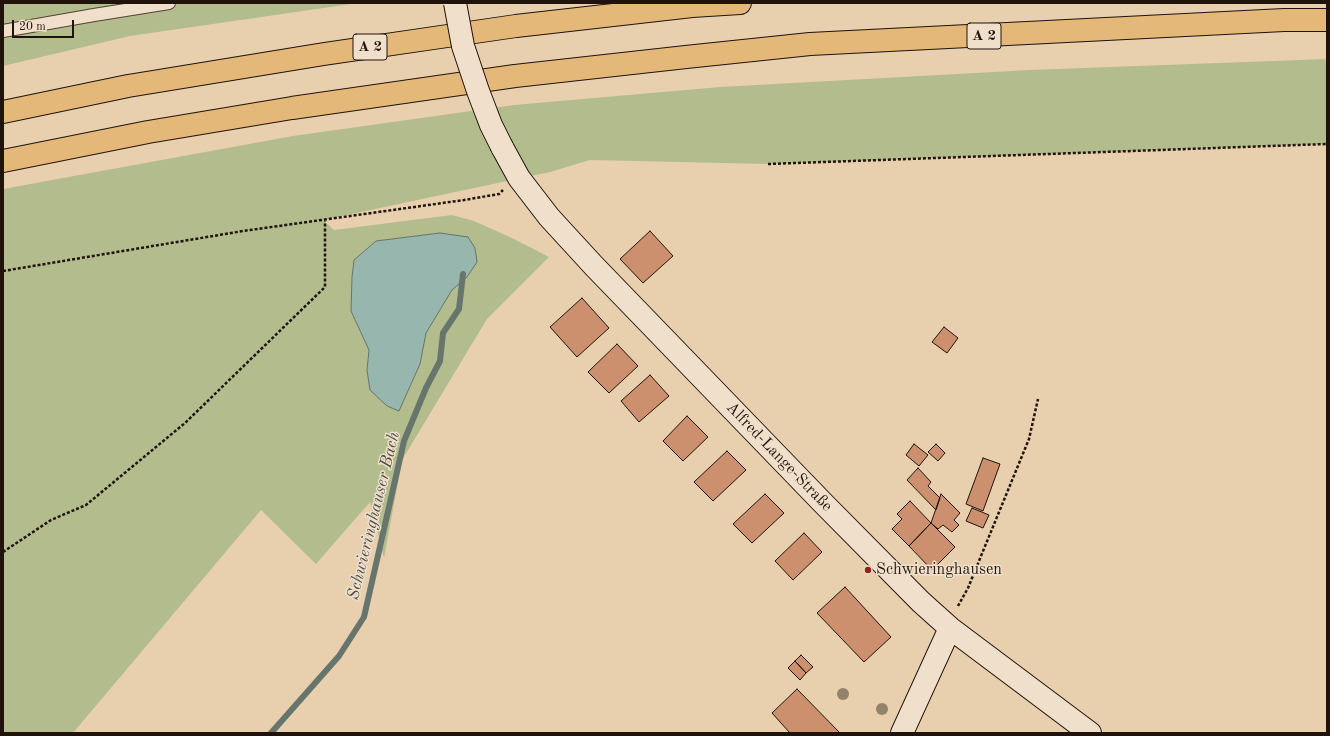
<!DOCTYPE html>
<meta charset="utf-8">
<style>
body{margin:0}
#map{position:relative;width:1330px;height:736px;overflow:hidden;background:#e8d0af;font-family:"Old Standard TT",serif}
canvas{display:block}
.frame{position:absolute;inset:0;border:4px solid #20130b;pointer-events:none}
.scale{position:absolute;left:12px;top:20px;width:62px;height:18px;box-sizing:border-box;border:2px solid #20130b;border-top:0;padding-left:5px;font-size:12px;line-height:14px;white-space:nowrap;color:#20130b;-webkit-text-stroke:3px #f0e0cb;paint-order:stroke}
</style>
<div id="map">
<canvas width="1330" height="736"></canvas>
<div class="frame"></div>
<div class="scale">20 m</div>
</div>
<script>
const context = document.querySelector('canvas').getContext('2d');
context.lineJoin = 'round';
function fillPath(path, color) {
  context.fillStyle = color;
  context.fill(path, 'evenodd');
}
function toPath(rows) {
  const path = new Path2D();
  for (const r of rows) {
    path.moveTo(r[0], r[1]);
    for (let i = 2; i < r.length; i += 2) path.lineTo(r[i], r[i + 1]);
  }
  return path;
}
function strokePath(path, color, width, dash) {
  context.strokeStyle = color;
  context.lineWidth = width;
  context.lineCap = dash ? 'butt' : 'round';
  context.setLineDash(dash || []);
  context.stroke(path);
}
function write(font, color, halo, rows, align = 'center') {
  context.font = font + ' "Old Standard TT",serif';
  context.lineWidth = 3;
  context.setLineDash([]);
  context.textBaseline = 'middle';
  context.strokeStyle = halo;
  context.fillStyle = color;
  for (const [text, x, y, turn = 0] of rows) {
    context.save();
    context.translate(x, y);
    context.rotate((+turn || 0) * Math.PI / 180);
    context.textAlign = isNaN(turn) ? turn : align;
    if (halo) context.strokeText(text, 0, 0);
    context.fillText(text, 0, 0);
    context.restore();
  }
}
const green = toPath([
 [3,3,358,3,130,36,3,66],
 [1327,59,1327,144,768,164,590,160,550,172,323,220,334,230,452,215,474,221,512,238,549,257,487,319,402,460,384,558,370,502,316,564,261,510,73,733,3,733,3,189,293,136,514,105,720,87,1030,70]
]);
const water = toPath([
 [440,233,468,237,475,248,477,262,467,277,452,290,426,333,420,364,399,411,387,406,370,390,367,370,369,350,351,311,352,277,354,260,376,241,440,233]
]);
const stream = toPath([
 [271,733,339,656,364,617,404,441,426,388,440,361,443,333,459,309,463,274]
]);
const building = toPath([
 [650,231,673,256,643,283,620,259,650,231],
 [582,298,609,328,577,357,550,327,582,298],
 [944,327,958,338,947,353,932,342,944,327],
 [617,344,638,366,609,393,588,372,617,344],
 [650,375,669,396,639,422,621,401,650,375],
 [687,416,708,437,683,461,663,441,687,416],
 [914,444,928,455,919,466,906,455,914,444],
 [936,444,945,453,938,461,928,452,936,444],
 [727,451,746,470,713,501,694,482,727,451],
 [983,458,1000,464,983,511,966,504,983,458],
 [918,468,931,482,928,486,940,498,936,510,907,480,918,468],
 [765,494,784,513,752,543,733,524,765,494],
 [941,494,960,513,954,520,959,525,952,532,943,525,938,529,931,523,941,494],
 [910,501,931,523,909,546,892,529,902,519,897,514,910,501],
 [972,508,989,515,983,528,966,521,972,508],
 [931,523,955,547,932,570,909,546,931,523],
 [804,533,822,552,793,580,775,561,804,533],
 [845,587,891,637,864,662,817,613,845,587],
 [801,655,813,667,806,673,795,661,801,655],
 [795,661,806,673,800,680,788,668,795,661],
 [797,689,840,733,790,733,772,713,797,689]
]);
const path = toPath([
 [768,164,1327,144],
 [3,271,243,231,464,200,499,194,503,190],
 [3,552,51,520,86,505,185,423,325,287,325,221],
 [958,606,968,588,981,556,1029,439,1038,399]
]);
const lane = toPath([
 [3,31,94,15,169,3]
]);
const secondary = toPath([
 [502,147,519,178,549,217,594,266,823,503,921,602,950,628,1090,733],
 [902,733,950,628]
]);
const highway = toPath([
 [3,112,128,86,324,54,516,26,692,6,740,3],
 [3,161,148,132,292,108,515,76,686,57,810,44,1284,20,1327,20]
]);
const secondaryBridge = toPath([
 [455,3,463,46,478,91,491,125,502,147]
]);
const trees = [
 [843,694],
 [882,709]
];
const markers = [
 [868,570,4,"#8f2418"]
];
const shields = [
 [984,36,34],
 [370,47,34]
];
const shieldNames = [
 ["A 2",984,36],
 ["A 2",370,47]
];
const streetNames = [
 ["Alfred-Lange-Straße",779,457,46]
];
const poiNames = [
 ["Schwieringhausen",876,570]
];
const waterNames = [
 ["Schwieringhauser Bach",374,516,-76]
];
fillPath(green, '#b3bc8d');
fillPath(water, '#97b6ad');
strokePath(water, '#67756c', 1);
strokePath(stream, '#67756c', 6);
fillPath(building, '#cd906f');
strokePath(building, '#20130b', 1);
strokePath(lane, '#524234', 14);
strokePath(secondary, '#20130b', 24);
strokePath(highway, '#20130b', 24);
strokePath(path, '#20130b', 2.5, [3, 2]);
strokePath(lane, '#f0e0cb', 12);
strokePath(secondary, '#f0e0cb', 22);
strokePath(highway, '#e4b878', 22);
strokePath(secondaryBridge, '#20130b', 24, []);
strokePath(secondaryBridge, '#f0e0cb', 22);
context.fillStyle = '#92846a';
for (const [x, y] of trees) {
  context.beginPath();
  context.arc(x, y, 6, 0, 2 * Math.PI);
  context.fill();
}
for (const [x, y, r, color] of markers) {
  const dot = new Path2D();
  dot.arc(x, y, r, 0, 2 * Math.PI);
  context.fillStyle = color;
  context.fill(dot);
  strokePath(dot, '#f0e0cb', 1.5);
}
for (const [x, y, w] of shields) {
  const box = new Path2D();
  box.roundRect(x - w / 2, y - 13, w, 26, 3);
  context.fillStyle = '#f0e0cb';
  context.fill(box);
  strokePath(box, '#20130b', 1);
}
write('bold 15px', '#20130b', null, shieldNames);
write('16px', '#20130b', '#f0e0cb', streetNames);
write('16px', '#20130b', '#f0e0cb', poiNames, 'left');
write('italic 17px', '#4a4c44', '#f0e0cb', waterNames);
</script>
